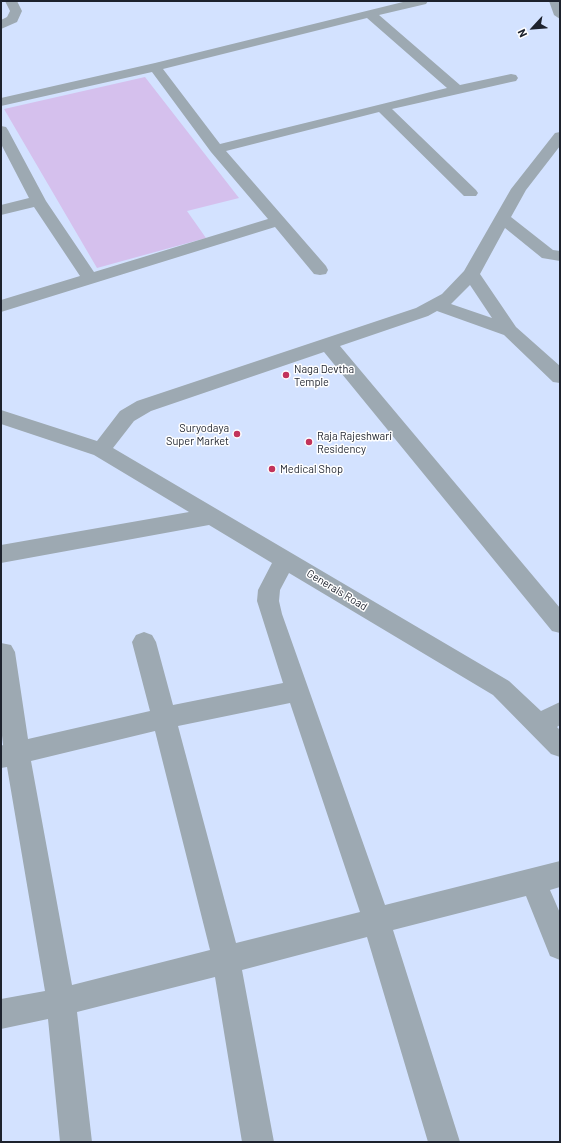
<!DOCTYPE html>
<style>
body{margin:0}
#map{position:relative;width:561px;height:1143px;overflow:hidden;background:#d3e2ff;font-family:Barlow,sans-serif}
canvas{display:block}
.frame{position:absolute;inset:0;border:2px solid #1d222d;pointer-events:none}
.north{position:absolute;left:513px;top:8px;width:40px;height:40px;-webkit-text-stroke:3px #fff;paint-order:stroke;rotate:244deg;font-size:11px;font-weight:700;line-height:16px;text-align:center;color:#1d222d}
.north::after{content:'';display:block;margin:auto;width:14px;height:18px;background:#1d222d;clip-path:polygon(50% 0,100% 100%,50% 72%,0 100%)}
</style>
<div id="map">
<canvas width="561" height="1143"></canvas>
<div class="frame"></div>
<div class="north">N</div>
</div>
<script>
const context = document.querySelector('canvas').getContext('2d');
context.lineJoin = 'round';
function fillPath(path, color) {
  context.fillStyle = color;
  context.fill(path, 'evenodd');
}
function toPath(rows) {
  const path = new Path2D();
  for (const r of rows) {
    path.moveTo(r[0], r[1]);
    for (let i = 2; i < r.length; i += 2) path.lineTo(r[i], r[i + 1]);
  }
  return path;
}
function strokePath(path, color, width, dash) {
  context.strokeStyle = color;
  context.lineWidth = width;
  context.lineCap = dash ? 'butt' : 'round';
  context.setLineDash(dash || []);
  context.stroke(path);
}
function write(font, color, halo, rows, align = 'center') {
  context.font = font + ' Barlow,sans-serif';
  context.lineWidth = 3;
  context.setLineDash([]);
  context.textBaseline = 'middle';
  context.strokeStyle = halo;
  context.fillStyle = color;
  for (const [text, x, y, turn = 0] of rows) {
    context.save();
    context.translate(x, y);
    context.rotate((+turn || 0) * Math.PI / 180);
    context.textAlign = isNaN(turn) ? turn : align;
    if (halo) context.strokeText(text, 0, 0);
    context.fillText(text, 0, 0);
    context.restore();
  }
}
const green = toPath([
 [145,77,239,198,187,211,206,238,97,268,4,109]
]);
const minor = toPath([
 [5,1,17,1,22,11,17,22,1,29,1,20,7,17,10,11,5,1],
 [407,1,428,1,426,4,379,15,460,85,511,74,516,75,518,78,516,81,511,82,392,109,476,190,478,193,476,196,464,196,379,112,226,151,326,266,328,270,326,274,320,275,314,274,275,227,1,312,1,300,80,276,34,207,1,215,1,205,29,198,1,144,1,126,6,127,8,130,46,201,94,272,268,219,211,152,152,72,1,106,1,98,155,63,407,1],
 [367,18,447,88,220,144,163,69,367,18],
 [549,1,560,1,560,19,554,15,549,1],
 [560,132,560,146,526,190,511,217,553,250,560,251,560,261,542,258,505,228,480,274,516,327,560,366,560,383,553,382,504,335,437,311,428,316,340,346,560,608,560,633,552,631,324,352,151,411,134,421,113,448,509,681,541,711,560,702,560,725,557,727,560,730,560,757,551,754,493,695,289,573,280,590,279,601,282,614,385,905,560,861,560,887,550,890,560,913,560,960,550,956,526,896,393,930,460,1142,428,1142,367,937,242,970,274,1142,242,1142,215,977,77,1012,92,1142,60,1142,48,1019,1,1029,1,999,45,991,7,767,1,768,1,746,3,745,1,726,1,643,11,645,15,652,28,739,150,711,132,642,136,635,144,632,152,635,156,642,173,705,283,683,257,601,258,590,272,563,209,525,1,563,1,545,189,512,94,455,1,424,1,410,97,441,120,411,137,401,416,308,442,294,464,271,511,189,555,133,560,132],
 [470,285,492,318,451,304,470,285],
 [290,703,360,912,236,943,178,726,290,703],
 [155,731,210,950,72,985,31,761,155,731]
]);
const markers = [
 [286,375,4,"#c2335b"],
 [237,434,4,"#c2335b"],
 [309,442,4,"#c2335b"],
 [272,469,4,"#c2335b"]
];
const poiNames = [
 ["Naga Devtha",294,369],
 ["Temple",294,382],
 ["Suryodaya",229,428,"right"],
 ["Super Market",229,441,"right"],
 ["Raja Rajeshwari",317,436],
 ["Residency",317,449],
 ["Medical Shop",280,469]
];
const streetNames = [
 ["Generals Road",337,590,31]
];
fillPath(green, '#d5c0ed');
fillPath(minor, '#9da9b2');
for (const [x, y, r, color] of markers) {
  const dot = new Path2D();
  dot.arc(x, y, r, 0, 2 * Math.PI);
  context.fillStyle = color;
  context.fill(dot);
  strokePath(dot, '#fff', 1.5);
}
write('11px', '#1d222d', '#fff', poiNames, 'left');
write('11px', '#1d222d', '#fff', streetNames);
</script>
